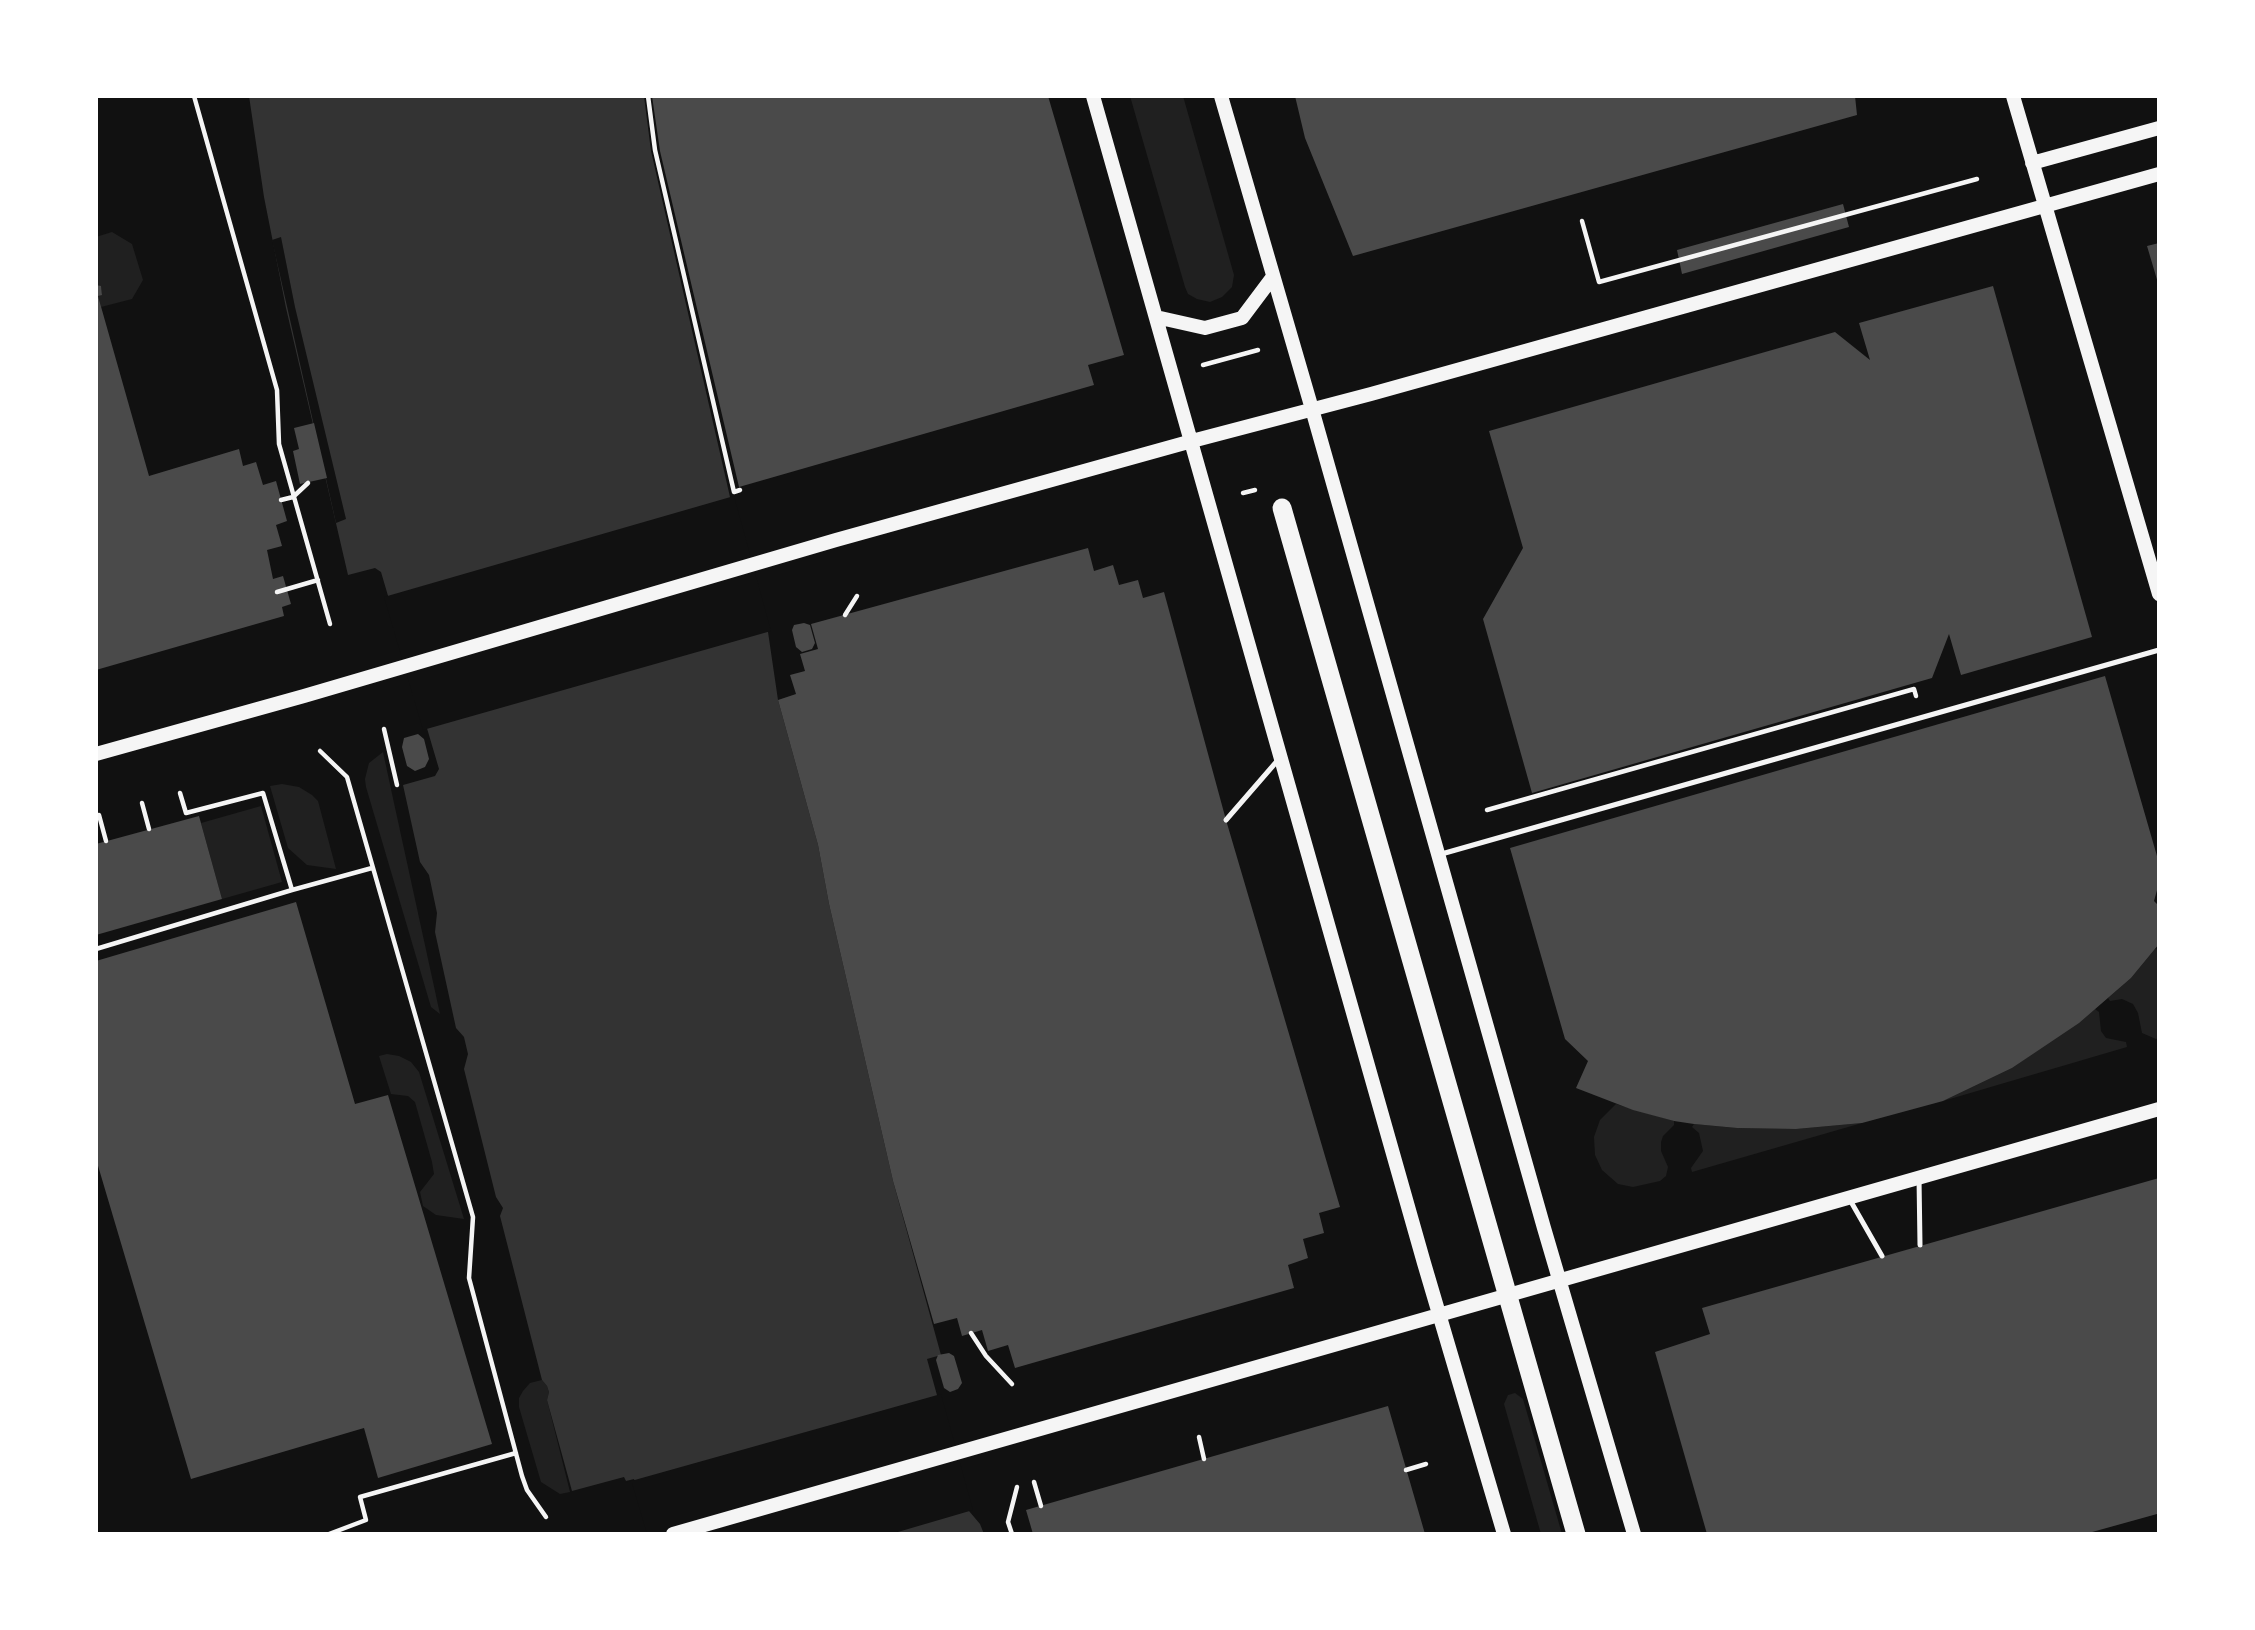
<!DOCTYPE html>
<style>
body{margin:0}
#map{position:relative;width:2255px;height:1630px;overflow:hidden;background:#111;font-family:Roboto,sans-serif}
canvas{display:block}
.frame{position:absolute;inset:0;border:98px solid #fff;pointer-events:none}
</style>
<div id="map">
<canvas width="2255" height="1630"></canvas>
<div class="frame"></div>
</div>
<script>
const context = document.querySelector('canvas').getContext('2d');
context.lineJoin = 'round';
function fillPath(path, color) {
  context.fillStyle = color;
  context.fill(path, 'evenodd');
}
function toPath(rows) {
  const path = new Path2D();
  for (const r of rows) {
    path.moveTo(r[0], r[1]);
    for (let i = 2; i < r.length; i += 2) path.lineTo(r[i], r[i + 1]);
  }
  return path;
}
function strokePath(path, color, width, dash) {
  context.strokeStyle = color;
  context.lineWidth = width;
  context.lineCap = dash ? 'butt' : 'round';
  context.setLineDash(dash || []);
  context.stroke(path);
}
const green = toPath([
 [1130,96,1183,96,1234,275,1232,287,1222,297,1210,302,1197,299,1188,294,1185,287],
 [112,232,132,244,143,280,132,299,101,307,98,296,102,294,101,287,96,285,96,237],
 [383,752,394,803,440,1014,431,1007,366,787,365,779,369,763],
 [282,784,299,787,312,795,318,801,336,869,307,865,288,848,270,786],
 [261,806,282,882,222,899,201,823],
 [2155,949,2159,950,2159,1038,2156,1039,2142,1033,2138,1013,2133,1004,2122,999,2110,1001,2108,998,2131,978],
 [2095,1009,2099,1012,2101,1031,2106,1038,2126,1042,2127,1047,1943,1101,2012,1068],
 [387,1054,399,1056,411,1062,419,1072,464,1219,436,1215,423,1206,420,1192,434,1174,432,1162,415,1102,408,1096,391,1094,379,1056],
 [1616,1104,1674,1121,1674,1125,1663,1136,1661,1142,1661,1151,1668,1167,1666,1176,1660,1181,1633,1187,1618,1184,1602,1170,1595,1155,1594,1137,1600,1120],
 [1862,1123,1692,1172,1691,1168,1703,1151,1699,1133,1692,1127,1694,1124,1737,1128,1796,1129],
 [542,1380,547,1386,549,1392,547,1400,570,1492,560,1494,541,1482,519,1407,519,1398,523,1391,530,1383],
 [1515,1393,1523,1399,1562,1534,1541,1534,1504,1404,1508,1395]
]);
const water = toPath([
 [249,96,644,96,651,151,730,497,768,632,778,700,818,845,829,904,893,1181,941,1355,927,1359,969,1511,980,1524,984,1534,651,1534,634,1479,626,1481,624,1477,572,1491,547,1400,549,1392,547,1386,542,1380,500,1216,503,1208,496,1197,464,1069,468,1054,464,1037,456,1028,435,932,437,913,429,875,420,862,403,785,435,776,439,769,381,572,375,568,348,575,286,308,264,197]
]);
const pier = toPath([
 [281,237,295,307,346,519,336,523,272,240],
 [734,496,771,631,423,730,384,597],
 [941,1394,973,1510,891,1534,647,1534,632,1483,624,1483]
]);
const building = toPath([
 [652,96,1048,96,1124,355,1088,365,1094,385,739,487,660,151],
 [1295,96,1855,96,1857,115,1353,256,1305,138],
 [1843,204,1849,227,1682,274,1677,250],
 [2159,243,2159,283,2158,283,2147,246],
 [96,285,101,286,102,295,98,296,149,476,239,449,243,466,256,462,263,485,276,481,287,521,276,525,282,546,267,550,273,579,283,576,291,604,282,607,284,616,96,670],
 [1993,286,2092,637,1961,675,1949,634,1932,678,1532,793,1483,619,1523,548,1489,431,1835,332,1870,360,1859,323],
 [314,423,327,478,300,484,293,451,299,449,294,428],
 [1088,548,1094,571,1113,565,1119,585,1138,580,1143,598,1164,592,1226,820,1340,1207,1319,1213,1324,1233,1303,1239,1308,1258,1288,1265,1294,1288,1015,1368,1008,1345,988,1351,982,1330,962,1336,957,1318,934,1324,893,1181,829,904,818,845,778,700,796,694,790,675,805,671,800,654,818,649,811,624],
 [804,623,810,625,815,643,812,649,802,652,796,647,792,630,794,625],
 [2105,676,2159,863,2159,883,2154,901,2159,906,2159,944,2131,978,2079,1023,2012,1068,1943,1101,1862,1123,1796,1129,1737,1128,1694,1124,1674,1121,1633,1110,1576,1088,1588,1061,1565,1039,1510,848],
 [418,734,424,739,429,759,425,767,415,771,407,766,402,747,404,738],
 [199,816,222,899,96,935,96,844],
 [296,902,355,1104,388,1095,492,1444,378,1478,364,1428,191,1479,96,1159,96,961],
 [2159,1178,2159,1519,2157,1514,2085,1534,1707,1534,1655,1352,1710,1334,1702,1308],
 [949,1353,954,1356,962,1383,958,1389,950,1392,944,1388,936,1360,938,1355],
 [1388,1406,1425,1534,1033,1534,1026,1510]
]);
const path = toPath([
 [194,96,277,390,279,444,330,624],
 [648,96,655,150,734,492,740,490],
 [1582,221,1599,282,1977,179],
 [1203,365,1258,350],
 [1243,493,1255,490],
 [281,500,293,497,308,483],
 [277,592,318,580],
 [845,615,857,596],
 [384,729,397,785],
 [320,751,347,777,351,791,473,1217,469,1278,522,1476,527,1490,546,1517],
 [180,793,186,813,263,793,292,890,372,868],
 [142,803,149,829],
 [1487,810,1914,689,1916,696],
 [99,815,106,841],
 [96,949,292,890],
 [971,1333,986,1356,1012,1384],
 [1199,1437,1204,1459],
 [1406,1470,1426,1464],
 [1034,1482,1041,1506],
 [329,1534,366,1520,360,1497,516,1453],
 [1012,1534,1008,1522,1017,1487]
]);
const service = toPath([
 [1226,820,1278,760],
 [1438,855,2159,650],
 [1919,1178,1920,1245],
 [1850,1200,1882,1256]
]);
const secondary = toPath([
 [1093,96,1424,1263,1504,1534],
 [1221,96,1312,409,1544,1228,1634,1534],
 [2013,96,2159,594],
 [2032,163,2159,128],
 [1156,317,1205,328,1242,318,1272,278],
 [96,754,304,696,836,540,1192,441,1371,394,2159,174],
 [673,1534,2159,1109]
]);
const trunk = toPath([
 [1282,508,1576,1534]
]);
fillPath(green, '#202020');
fillPath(water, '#333');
fillPath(pier, '#111');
fillPath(building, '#4a4a4a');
strokePath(path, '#f5f5f5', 4.5);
strokePath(service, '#f5f5f5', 5);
strokePath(secondary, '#f5f5f5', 14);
strokePath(trunk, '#f5f5f5', 19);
</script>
